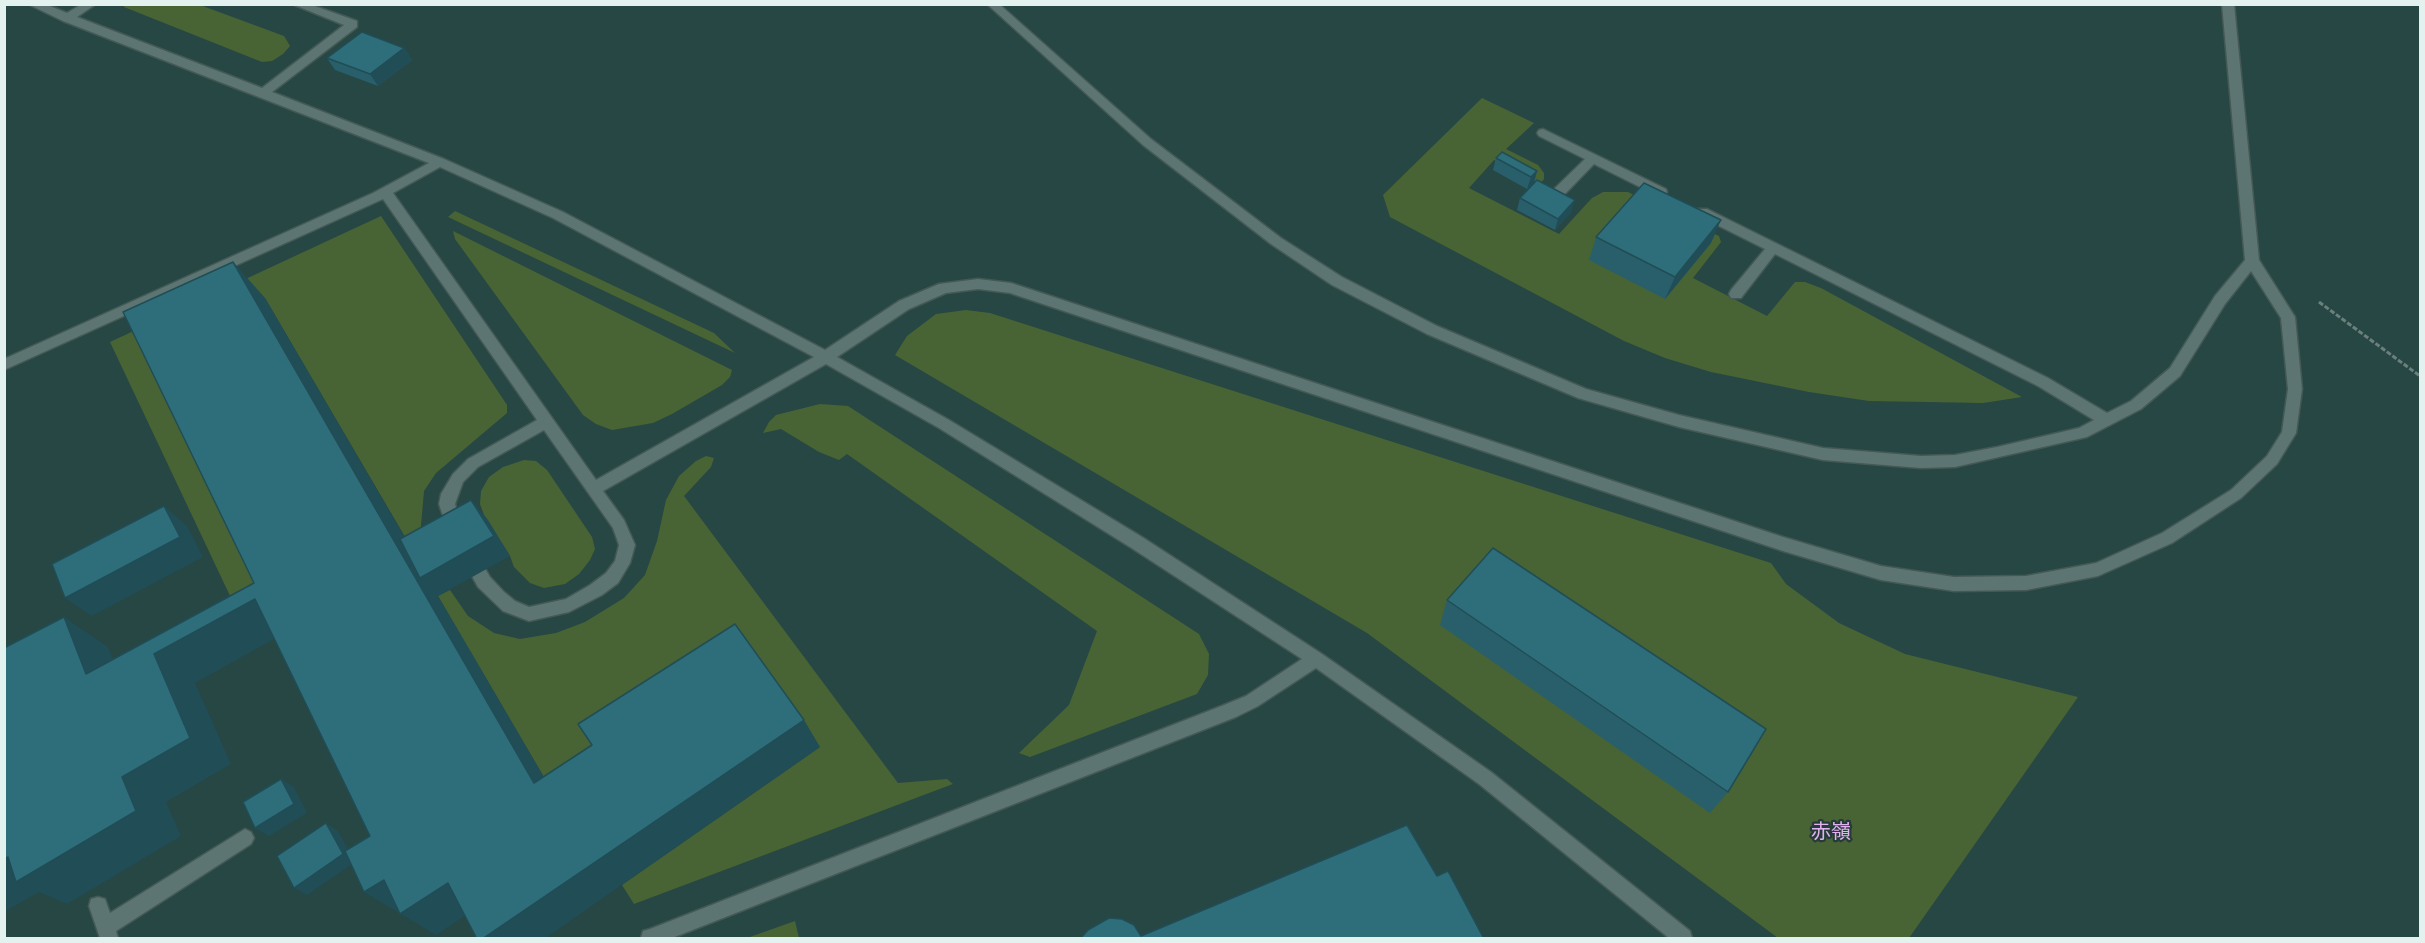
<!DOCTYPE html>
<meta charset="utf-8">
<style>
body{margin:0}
#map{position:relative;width:2425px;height:943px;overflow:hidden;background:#253c39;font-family:Overpass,sans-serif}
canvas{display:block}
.frame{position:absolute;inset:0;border:6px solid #e3f1ef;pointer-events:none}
</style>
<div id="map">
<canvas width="2425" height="943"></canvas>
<div class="frame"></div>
</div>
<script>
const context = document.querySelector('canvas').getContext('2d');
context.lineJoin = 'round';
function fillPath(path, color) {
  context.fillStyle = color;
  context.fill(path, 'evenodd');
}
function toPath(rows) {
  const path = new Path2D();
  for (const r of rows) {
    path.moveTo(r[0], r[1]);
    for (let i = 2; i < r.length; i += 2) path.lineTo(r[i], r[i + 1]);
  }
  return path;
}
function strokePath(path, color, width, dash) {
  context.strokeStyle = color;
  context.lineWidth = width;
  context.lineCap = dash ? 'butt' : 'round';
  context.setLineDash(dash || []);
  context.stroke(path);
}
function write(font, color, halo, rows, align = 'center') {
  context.font = font + ' Overpass,"Noto Sans JP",sans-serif';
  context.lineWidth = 4.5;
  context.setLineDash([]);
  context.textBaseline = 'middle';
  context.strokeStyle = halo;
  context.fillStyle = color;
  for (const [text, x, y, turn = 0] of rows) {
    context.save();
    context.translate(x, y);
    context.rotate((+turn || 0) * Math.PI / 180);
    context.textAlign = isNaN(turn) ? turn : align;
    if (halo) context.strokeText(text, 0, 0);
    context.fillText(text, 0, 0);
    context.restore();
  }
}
const built = toPath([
 [5,5,2420,5,2420,938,5,938]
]);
const green = toPath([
 [124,4,200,5,284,36,290,46,283,54,272,61,262,62,124,7],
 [1482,98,1534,123,1506,149,1538,165,1544,173,1544,179,1539,185,1494,160,1469,188,1559,234,1592,198,1603,192,1628,192,1719,236,1721,242,1693,278,1767,316,1795,282,1805,282,1821,288,2022,397,1983,403,1869,401,1809,392,1711,372,1665,358,1624,341,1390,217,1383,195],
 [455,211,714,333,735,353,448,217],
 [381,216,507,405,507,413,436,473,424,491,418,559,265,298,290,613,249,636,110,342],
 [453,231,732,370,730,377,722,385,672,414,653,423,612,430,596,424,583,415,455,239],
 [966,310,990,313,1771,563,1786,584,1839,623,1905,654,2078,697,1909,938,1778,938,1367,633,895,355,907,336,936,314],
 [820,404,848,406,1199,634,1209,654,1208,675,1197,694,1030,757,1019,753,1069,705,1097,631,847,454,839,460,819,452,781,429,763,433,769,422,776,415],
 [706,456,714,458,711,467,684,496,898,783,947,779,953,784,634,904,622,885,820,747,562,808,438,596,450,590,468,616,494,633,520,639,556,633,585,622,624,598,645,575,657,541,666,500,679,476,696,461],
 [524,460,536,461,547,470,592,537,595,549,590,560,579,574,565,584,544,588,530,583,514,567,510,556,484,515,480,504,481,491,489,477,503,467],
 [795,921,799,938,747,938]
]);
const path = toPath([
 [2319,302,2420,376]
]);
const lane = toPath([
 [28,4,45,4,67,13,82,4,96,4,77,17,262,88,344,25,292,4,309,4,357,21,357,27,272,92,444,159,563,212,825,350,899,301,939,284,978,279,1011,283,1783,537,1881,566,1954,577,2026,576,2096,563,2162,533,2231,490,2267,456,2282,432,2288,389,2281,318,2251,271,2225,304,2180,376,2141,409,2087,437,1955,467,1921,468,1823,460,1679,427,1578,398,1427,334,1332,285,1271,244,1143,145,987,4,999,4,1151,139,1281,238,1342,277,1437,326,1586,389,1679,415,1823,448,1921,456,1955,455,1997,447,2079,428,2094,420,2038,386,1775,254,1741,298,1731,298,1729,294,1731,290,1765,249,1697,215,1696,212,1697,209,1707,209,2048,378,2107,413,2131,401,2170,368,2215,296,2245,260,2222,4,2234,4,2259,260,2295,317,2302,389,2296,433,2277,464,2241,498,2172,543,2098,576,2026,590,1954,591,1881,580,1783,551,1010,293,978,289,946,293,909,309,837,357,949,420,1142,537,1322,654,1491,772,1690,931,1692,938,1669,938,1479,784,1316,668,1258,706,1236,717,672,938,641,938,643,931,650,929,1224,705,1246,696,1302,659,1130,547,939,428,826,364,603,491,624,520,635,545,630,563,618,583,602,595,569,612,529,621,503,611,478,587,462,558,464,553,470,551,476,553,490,577,504,592,515,601,529,607,566,599,590,585,606,573,615,561,619,545,613,528,544,430,478,467,463,482,455,504,463,532,460,537,455,539,450,537,439,504,441,494,453,474,468,459,537,420,383,199,4,370,4,359,373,193,429,163,63,21,28,4],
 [440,167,553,218,814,357,596,480,393,193,440,167],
 [1543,129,1666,189,1667,192,1666,195,1656,195,1594,164,1562,197,1552,197,1551,194,1552,191,1585,159,1539,136,1537,133,1539,130,1543,129],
 [245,829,251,832,254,838,251,844,116,931,118,938,100,938,89,906,91,899,98,897,105,899,110,913,245,829]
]);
const wall = toPath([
 [404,48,412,60,378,86,335,70,327,58],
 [1496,158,1537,171,1534,183,1527,189,1493,170],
 [1520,198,1571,212,1555,230,1517,210],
 [1596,237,1711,243,1665,299,1589,260],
 [1447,600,1728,792,1710,813,1440,625]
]);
const shadedWall = toPath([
 [404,48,412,60,378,86,370,74],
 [1537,171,1534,183,1527,189,1531,177],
 [1575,200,1571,212,1555,230,1558,219],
 [1721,220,1711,243,1665,299,1675,277],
 [233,262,265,298,426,574,471,500,488,520,510,556,438,596,562,808,534,783],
 [164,506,187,526,203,557,92,616,65,598],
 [255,599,292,629,195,683,231,764,166,802,181,836,67,904,39,892,4,912,4,859,122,777,154,654],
 [64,617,108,647,130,702,86,674],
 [804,720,820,747,544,939,482,939],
 [281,779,294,787,307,813,269,836,255,828],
 [326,823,338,831,355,862,307,895,294,888],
 [384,880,448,883,481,905,436,935,364,892]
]);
const building = toPath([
 [362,32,404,48,370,74,327,58,362,32],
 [1502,152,1537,171,1531,177,1496,158,1502,152],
 [1537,180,1575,200,1558,219,1520,198,1537,180],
 [1644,183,1721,220,1675,277,1596,237,1644,183],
 [233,262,534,783,592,745,578,724,735,624,804,720,482,939,477,939,448,883,400,914,384,880,364,892,345,851,370,836,255,599,154,654,190,738,122,777,136,811,16,882,8,857,4,859,4,648,64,617,86,674,254,583,123,312,233,262],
 [471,500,494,536,420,578,400,539,471,500],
 [164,506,180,537,65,598,52,564,164,506],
 [1493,548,1766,729,1728,792,1447,600,1493,548],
 [281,779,294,804,255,828,243,802,281,779],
 [326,823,343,854,294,888,277,856,326,823],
 [1407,825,1437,876,1448,871,1484,939,1080,939,1088,930,1109,918,1122,919,1134,925,1141,936,1407,825]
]);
const quarterNames = [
 ["赤嶺",1831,834]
];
fillPath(built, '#274744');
fillPath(green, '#486434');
strokePath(lane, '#445956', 3);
strokePath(path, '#6b7f7c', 3, [5, 2]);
fillPath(lane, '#5d7572');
fillPath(wall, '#285f6a');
fillPath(shadedWall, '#204d56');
fillPath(building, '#2e6e7b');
strokePath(building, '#204d56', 1.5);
write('20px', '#e2b2f1', '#253c39', quarterNames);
</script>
